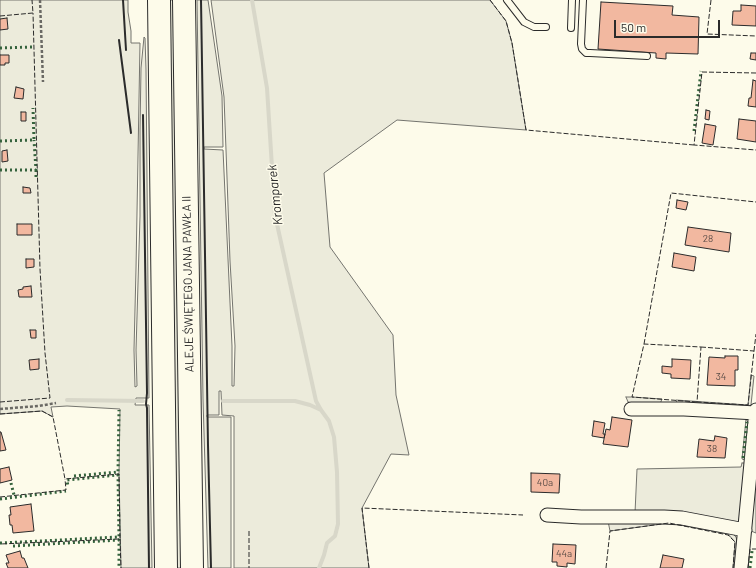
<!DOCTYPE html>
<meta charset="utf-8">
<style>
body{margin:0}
#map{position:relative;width:756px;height:568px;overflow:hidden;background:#fdfbea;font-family:Barlow,sans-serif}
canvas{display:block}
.scale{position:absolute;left:614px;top:20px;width:106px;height:18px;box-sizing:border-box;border:2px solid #2b2b2b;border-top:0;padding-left:5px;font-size:12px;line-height:14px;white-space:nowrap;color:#2b2b2b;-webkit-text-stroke:3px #fdfbea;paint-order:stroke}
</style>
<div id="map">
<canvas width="756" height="568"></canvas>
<div class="scale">50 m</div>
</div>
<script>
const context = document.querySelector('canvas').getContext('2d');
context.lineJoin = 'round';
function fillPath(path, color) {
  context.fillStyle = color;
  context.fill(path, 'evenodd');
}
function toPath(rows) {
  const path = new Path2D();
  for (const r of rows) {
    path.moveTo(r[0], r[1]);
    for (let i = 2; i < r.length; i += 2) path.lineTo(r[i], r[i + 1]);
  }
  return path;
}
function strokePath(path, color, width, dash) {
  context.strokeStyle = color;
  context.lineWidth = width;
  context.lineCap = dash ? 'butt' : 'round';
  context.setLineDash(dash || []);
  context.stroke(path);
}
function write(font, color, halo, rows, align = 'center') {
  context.font = font + ' Barlow,sans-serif';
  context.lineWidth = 3;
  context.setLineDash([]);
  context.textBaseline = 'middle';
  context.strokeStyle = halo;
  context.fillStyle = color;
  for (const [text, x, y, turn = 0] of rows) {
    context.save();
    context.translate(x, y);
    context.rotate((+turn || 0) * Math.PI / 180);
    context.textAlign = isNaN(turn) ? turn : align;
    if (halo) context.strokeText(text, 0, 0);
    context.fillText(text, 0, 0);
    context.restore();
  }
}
const green = toPath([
 [0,0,128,0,128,12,131,31,131,43,140,43,136,269,134,350,135,387,137,386,136,350,140,216,140,130,141,68,144,37,145,38,146,69,149,398,136,398,135,405,149,405,152,568,121,568,119,474,120,409,67,406,51,407,53,417,42,411,0,414,0,0],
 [167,0,175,0,182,568,175,568,167,0],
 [197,0,208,0,222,96,223,147,204,147,204,149,223,150,232,346,232,386,234,386,235,346,230,261,226,150,224,97,211,0,490,0,506,21,512,43,526,130,397,120,324,173,330,247,393,335,396,395,409,455,391,454,362,508,369,568,234,568,234,416,222,415,221,391,219,391,219,415,207,415,207,417,231,417,231,568,208,568,203,399,197,0],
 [751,375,754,376,751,405,748,407,677,404,676,400,748,405,751,375],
 [626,397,632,397,662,399,660,404,632,403,628,402,626,397],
 [746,419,749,424,745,460,742,459,746,419],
 [742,463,745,463,740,523,635,513,637,469,741,467,742,463],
 [756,466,756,533,751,531,756,466],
 [663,520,733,534,736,537,737,541,735,568,733,568,735,542,728,534,669,523,610,531,608,521,663,520]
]);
const stream = toPath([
 [252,0,267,88,275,215,316,401,321,410,329,421,334,437,337,472,338,524,335,536,327,543,324,555,319,568],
 [67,400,143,401],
 [223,401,295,401,310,405,321,410]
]);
const building = toPath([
 [601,2,673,6,672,15,699,17,698,54,666,53,666,59,656,58,656,53,598,49,601,2],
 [741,5,756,6,756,26,732,25,733,11,741,11,741,5],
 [7,18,8,29,0,30,0,19,7,18],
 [751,53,756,53,756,60,750,59,751,53],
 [0,55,9,55,9,63,5,63,5,65,0,65,0,55],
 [753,80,756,81,756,107,748,106,749,98,751,98,753,80],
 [16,87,24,89,23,99,14,98,16,87],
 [706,110,710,111,709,120,705,119,706,110],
 [21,112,26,112,26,121,21,121,21,112],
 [739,119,756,121,756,142,737,139,739,119],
 [705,124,716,126,713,145,702,143,705,124],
 [7,150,8,161,2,162,2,151,7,150],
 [23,187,30,188,31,193,23,193,23,187],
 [677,200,688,202,686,210,676,208,677,200],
 [17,224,32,224,32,235,17,235,17,224],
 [688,227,731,233,729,252,685,245,688,227],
 [674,253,696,257,694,271,672,267,674,253],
 [26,259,34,259,34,267,26,268,26,259],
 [31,286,32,297,19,297,18,290,23,289,23,287,31,286],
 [30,330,36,330,36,338,31,338,30,330],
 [725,356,738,356,738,370,735,370,735,386,707,385,709,357,725,358,725,356],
 [39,359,39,369,30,370,29,360,39,359],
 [672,359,691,360,690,379,671,378,671,374,662,373,662,366,672,367,672,359],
 [612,417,632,420,628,447,603,444,606,429,610,430,612,417],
 [594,421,605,423,603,434,605,434,604,438,592,436,594,421],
 [0,432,1,432,6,450,0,451,0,432],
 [715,436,727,438,725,458,697,457,699,439,714,441,715,436],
 [9,467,12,480,0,483,0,469,9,467],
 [531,473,560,474,559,493,531,492,531,473],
 [31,504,34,531,13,533,12,525,10,525,9,515,11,515,10,507,31,504],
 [553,544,576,545,575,564,567,563,567,567,557,566,557,562,552,562,553,544],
 [20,551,22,558,24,558,28,568,8,568,6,563,9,563,6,555,20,551],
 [663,555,684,559,682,568,660,568,663,555]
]);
const path = toPath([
 [40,0,43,82],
 [0,409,39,406,56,403]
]);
const lane = toPath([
 [507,0,524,22,534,27,546,27],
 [583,0,581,44,582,49,586,53,590,53,647,56],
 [571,28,572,0]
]);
const street = toPath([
 [631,409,684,409,756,413],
 [547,515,581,517,664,517,682,518,745,530],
 [741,568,756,410]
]);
const highway = toPath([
 [159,0,166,568],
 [184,0,192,568]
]);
const hedge = toPath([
 [0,48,32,47],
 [694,131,701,71],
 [0,141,34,140,33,108],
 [0,170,36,170,34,140],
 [36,170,36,179],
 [743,458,747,422],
 [74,476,118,472,119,410],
 [11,483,14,495],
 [0,499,66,491],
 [0,543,119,537,118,475,67,480,68,487],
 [13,546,119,540,119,568],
 [750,568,752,551]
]);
const fence = toPath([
 [490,0,506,21,512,43,526,130,694,145],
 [711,0,707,34,756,36],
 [0,16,33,13,32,0],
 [756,73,702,72,694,145,756,150],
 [644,344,671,193,756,202],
 [701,347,754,351,748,405,697,402,701,347],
 [754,351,756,334],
 [0,402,50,398,45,353,40,269,33,13],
 [697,402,632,397,644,344,701,347],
 [0,414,42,411,53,417,65,479,119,474,120,539,0,544],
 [0,497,66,490,65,479],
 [249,531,249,568],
 [120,539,121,568],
 [369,568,362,508,523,515],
 [606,568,610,531,669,523,728,535,735,542,733,568],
 [748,568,750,549,756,549]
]);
const wall = toPath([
 [123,0,126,50],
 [201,0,208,445,211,568],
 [119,40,131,133],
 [143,115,147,393,146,404,147,408,149,568]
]);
const numberNames = [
 ["28",708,239],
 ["34",721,377],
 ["38",712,449],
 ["40a",545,483],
 ["44a",564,554]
];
const streetNames = [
 ["ALEJE ŚWIĘTEGO JANA PAWŁA II",188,284,-91]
];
const waterNames = [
 ["Kromparek",275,195,-96]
];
fillPath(green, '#ecebdb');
strokePath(green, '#74746e', 1);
strokePath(stream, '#d8d7c9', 4);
fillPath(building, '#f2b8a0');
strokePath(building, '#2b2b2b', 1);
strokePath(lane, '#2b2b2b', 8);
strokePath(street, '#2b2b2b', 15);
strokePath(highway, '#2b2b2b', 24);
strokePath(path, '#6a6964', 2.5, [3, 2]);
strokePath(lane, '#fdfbea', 6);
strokePath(street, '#fdfbea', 13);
strokePath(highway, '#fdfbea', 22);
strokePath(hedge, '#34623c', 3, [2, 3]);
strokePath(fence, '#2b2b2b', 1, [5, 2]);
strokePath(wall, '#2b2b2b', 2);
write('10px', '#5d4e48', null, numberNames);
write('12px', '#2b2b2b', '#fdfbea', streetNames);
write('italic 13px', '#2b2b2b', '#fdfbea', waterNames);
</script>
